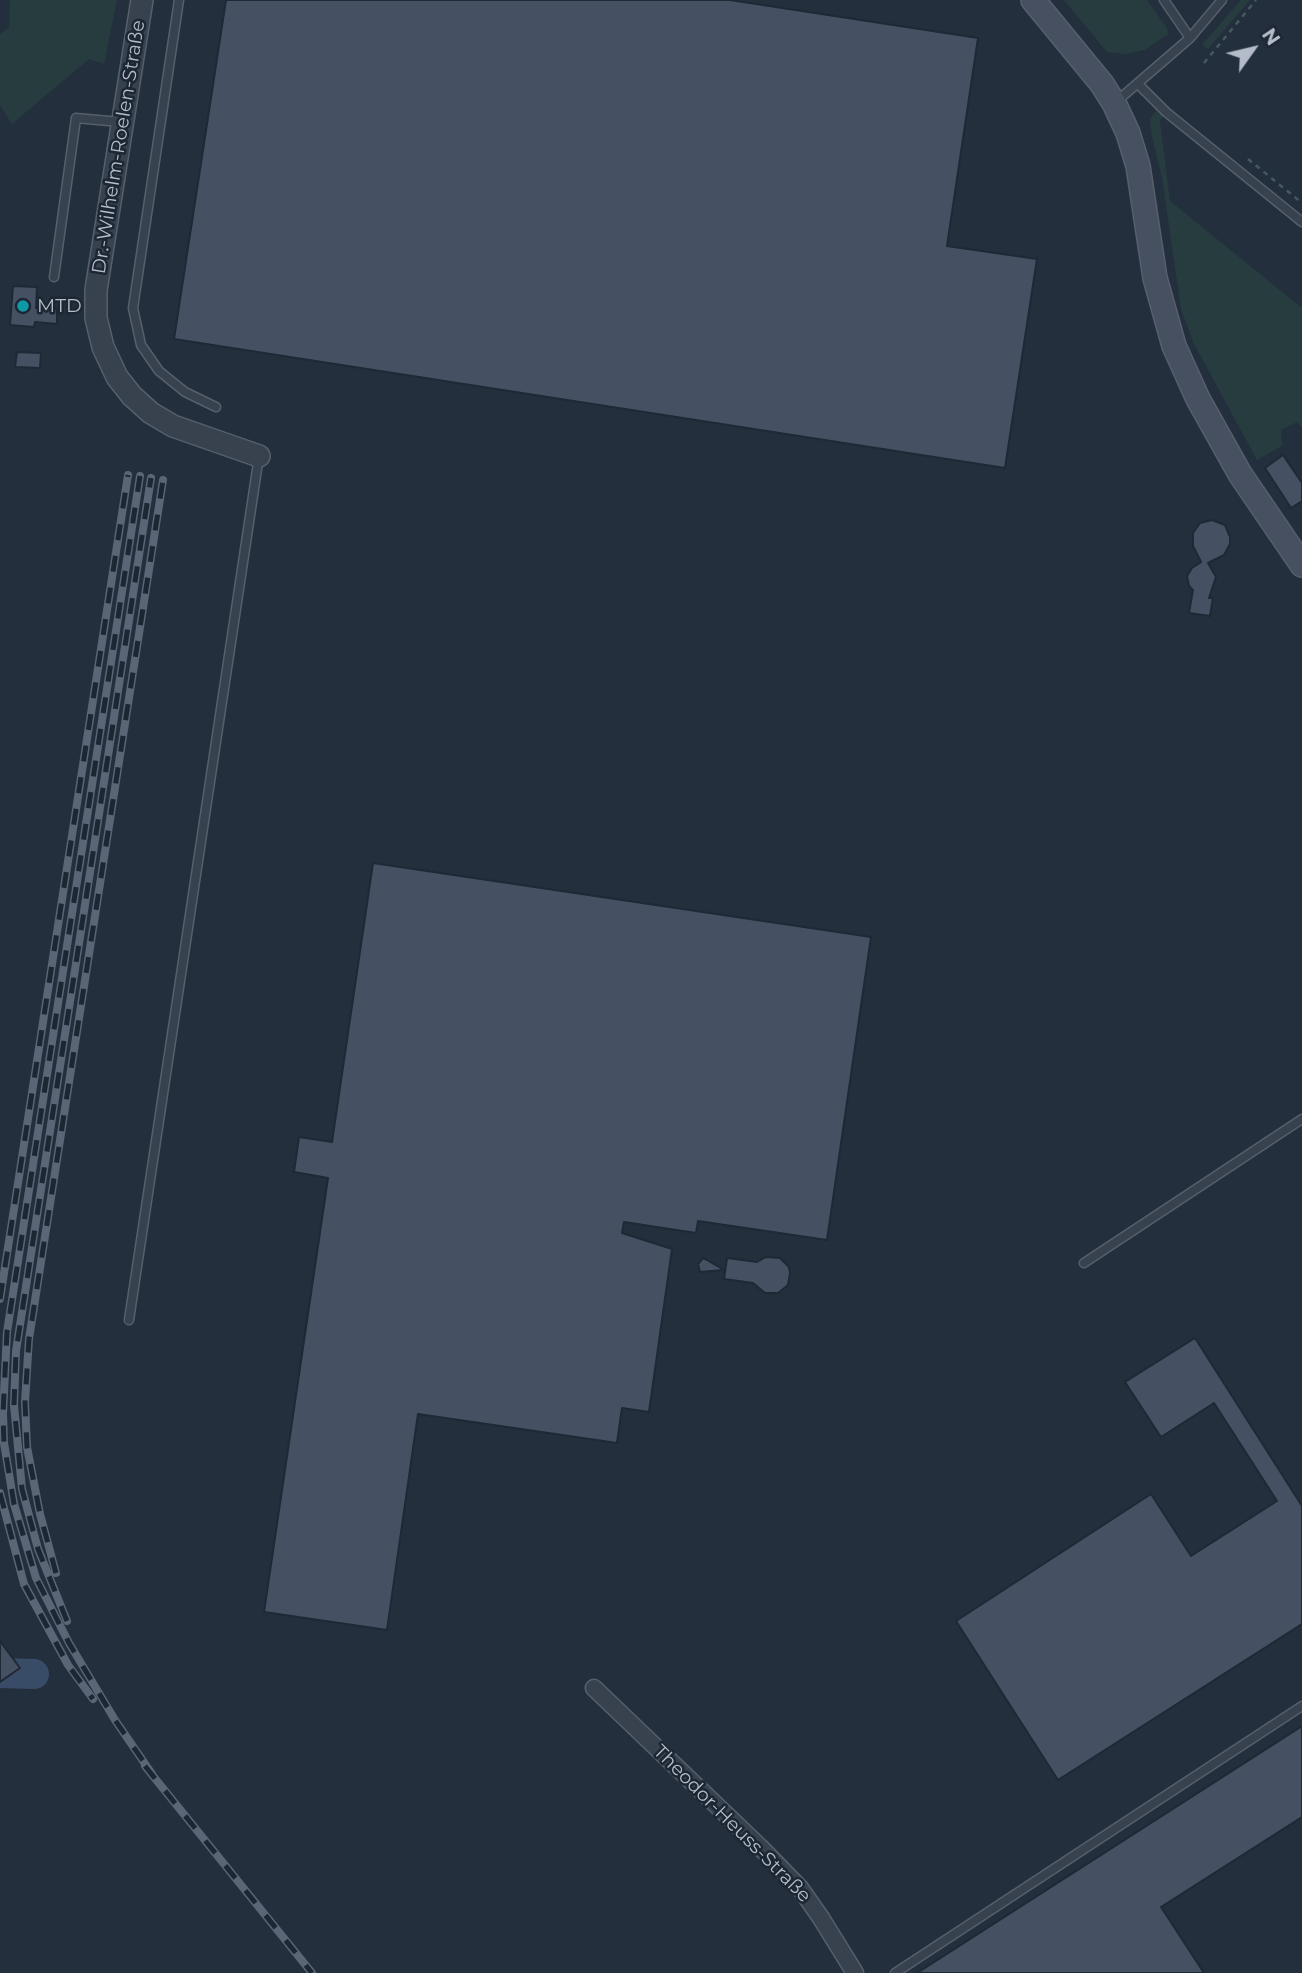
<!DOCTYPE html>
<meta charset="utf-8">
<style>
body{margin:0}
#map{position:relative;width:1302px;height:1973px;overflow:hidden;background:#242f3e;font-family:Montserrat,sans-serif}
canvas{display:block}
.north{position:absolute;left:1218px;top:14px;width:70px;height:70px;-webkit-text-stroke:5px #1d2633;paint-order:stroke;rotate:56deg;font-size:19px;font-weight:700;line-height:28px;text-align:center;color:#b4bcc9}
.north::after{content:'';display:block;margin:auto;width:24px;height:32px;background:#b4bcc9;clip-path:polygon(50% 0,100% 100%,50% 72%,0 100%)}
</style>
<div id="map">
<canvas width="1302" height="1973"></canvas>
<div class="north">N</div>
</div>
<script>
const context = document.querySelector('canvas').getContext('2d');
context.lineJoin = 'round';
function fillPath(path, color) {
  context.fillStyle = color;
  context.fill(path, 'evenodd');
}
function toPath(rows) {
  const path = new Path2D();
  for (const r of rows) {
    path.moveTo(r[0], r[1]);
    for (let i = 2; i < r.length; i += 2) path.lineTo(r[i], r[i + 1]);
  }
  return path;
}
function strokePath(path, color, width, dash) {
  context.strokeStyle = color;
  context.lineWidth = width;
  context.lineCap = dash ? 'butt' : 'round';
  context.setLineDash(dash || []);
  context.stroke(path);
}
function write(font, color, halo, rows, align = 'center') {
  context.font = font + ' Montserrat,sans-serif';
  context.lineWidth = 5;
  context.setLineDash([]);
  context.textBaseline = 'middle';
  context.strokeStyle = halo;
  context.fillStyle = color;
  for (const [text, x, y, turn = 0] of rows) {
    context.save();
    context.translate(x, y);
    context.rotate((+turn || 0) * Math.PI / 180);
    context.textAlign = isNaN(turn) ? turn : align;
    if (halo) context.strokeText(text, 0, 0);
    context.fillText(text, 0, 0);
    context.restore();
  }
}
const green = toPath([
 [10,0,117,0,104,64,89,59,12,124,0,106,0,34,9,28],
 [1064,0,1147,0,1167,28,1168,34,1145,50,1125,54,1107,52],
 [1241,0,1250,0,1208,49,1202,45],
 [1156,111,1163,116,1160,121,1170,201,1302,308,1302,428,1297,422,1281,430,1282,446,1257,460,1193,342,1181,309,1162,178,1152,137,1150,119]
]);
const river = toPath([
 [0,1673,34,1674]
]);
const building = toPath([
 [226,0,730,0,978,38,947,246,1037,259,1005,468,174,339,226,0],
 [13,286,37,287,36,308,57,309,57,324,35,322,34,327,10,325,13,286],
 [17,352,41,353,40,368,15,367,17,352],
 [1283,455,1302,483,1302,501,1291,508,1265,468,1283,455],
 [1212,520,1225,525,1230,537,1230,544,1224,555,1208,563,1216,577,1209,598,1213,598,1210,616,1189,613,1193,590,1189,586,1187,576,1192,568,1201,562,1193,546,1193,533,1200,523,1212,520],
 [373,863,871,937,827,1240,698,1221,696,1233,624,1222,622,1233,672,1249,649,1412,622,1408,617,1443,418,1414,387,1630,264,1612,328,1178,294,1172,299,1137,332,1142,373,863],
 [766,1257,780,1258,789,1267,790,1273,788,1285,778,1293,765,1293,753,1283,724,1279,727,1258,757,1262,766,1257],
 [703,1258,707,1260,724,1270,700,1272,698,1264,703,1258],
 [1195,1338,1302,1506,1302,1624,1058,1780,956,1621,1151,1494,1191,1556,1277,1501,1214,1403,1161,1437,1125,1382,1195,1338],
 [0,1641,20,1668,0,1682,0,1641],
 [1302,1726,1302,1817,1161,1907,1204,1973,917,1973,1302,1726]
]);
const path = toPath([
 [1204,63,1256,0],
 [1248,159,1302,203]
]);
const service = toPath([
 [179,0,133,308,141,345,159,371,185,392,216,407],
 [1164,0,1190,38],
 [1138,84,1166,112,1302,222],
 [1117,101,1190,38,1222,0],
 [54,277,76,118,120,122],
 [1084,1263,1302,1119],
 [129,1320,259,456],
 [895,1973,1302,1706]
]);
const minor = toPath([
 [594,1688,760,1847,800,1888,821,1918,855,1973]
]);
const tertiary = toPath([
 [142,0,96,290,96,318,103,347,117,377,132,396,151,413,173,426,259,456]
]);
const secondary = toPath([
 [1033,0,1102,84,1114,103,1128,133,1138,166,1155,278,1174,346,1198,399,1240,474,1302,565]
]);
const rail = toPath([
 [140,476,7,1332,3,1414,4,1443,14,1504,36,1578,69,1643,115,1720,152,1774],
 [0,1299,128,475],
 [0,1493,24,1584,68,1665,93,1699],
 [56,1573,40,1514,27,1447,25,1402,29,1339,163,480],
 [67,1621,38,1549,22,1489,14,1405,16,1351,151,478],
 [145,1766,312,1973]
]);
const markers = [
 [23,306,7,"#0f9aa8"]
];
const streetNames = [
 ["Dr.-Wilhelm-Roelen-Straße",119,147,-81],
 ["Theodor-Heuss-Straße",732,1824,45]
];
const poiNames = [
 ["MTD",37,306]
];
fillPath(green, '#263c3f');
strokePath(river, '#394c67', 30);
fillPath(building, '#455162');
strokePath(building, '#1f2835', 2);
strokePath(service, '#565f6c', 11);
strokePath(minor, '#565f6c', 19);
strokePath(tertiary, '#565f6c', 24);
strokePath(secondary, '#565f6c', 26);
strokePath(path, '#44595c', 2.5, [5, 5]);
strokePath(service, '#38414e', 8);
strokePath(minor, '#38414e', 16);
strokePath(tertiary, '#38414e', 21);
strokePath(secondary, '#465061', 23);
strokePath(rail, '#5a6575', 8);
strokePath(rail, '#1d2633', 5, [16]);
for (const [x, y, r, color] of markers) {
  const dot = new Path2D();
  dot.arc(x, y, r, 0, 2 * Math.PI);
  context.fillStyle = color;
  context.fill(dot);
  strokePath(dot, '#1d2633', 2.5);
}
write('19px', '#b4bcc9', '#1d2633', streetNames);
write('19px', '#b4bcc9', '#1d2633', poiNames, 'left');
</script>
